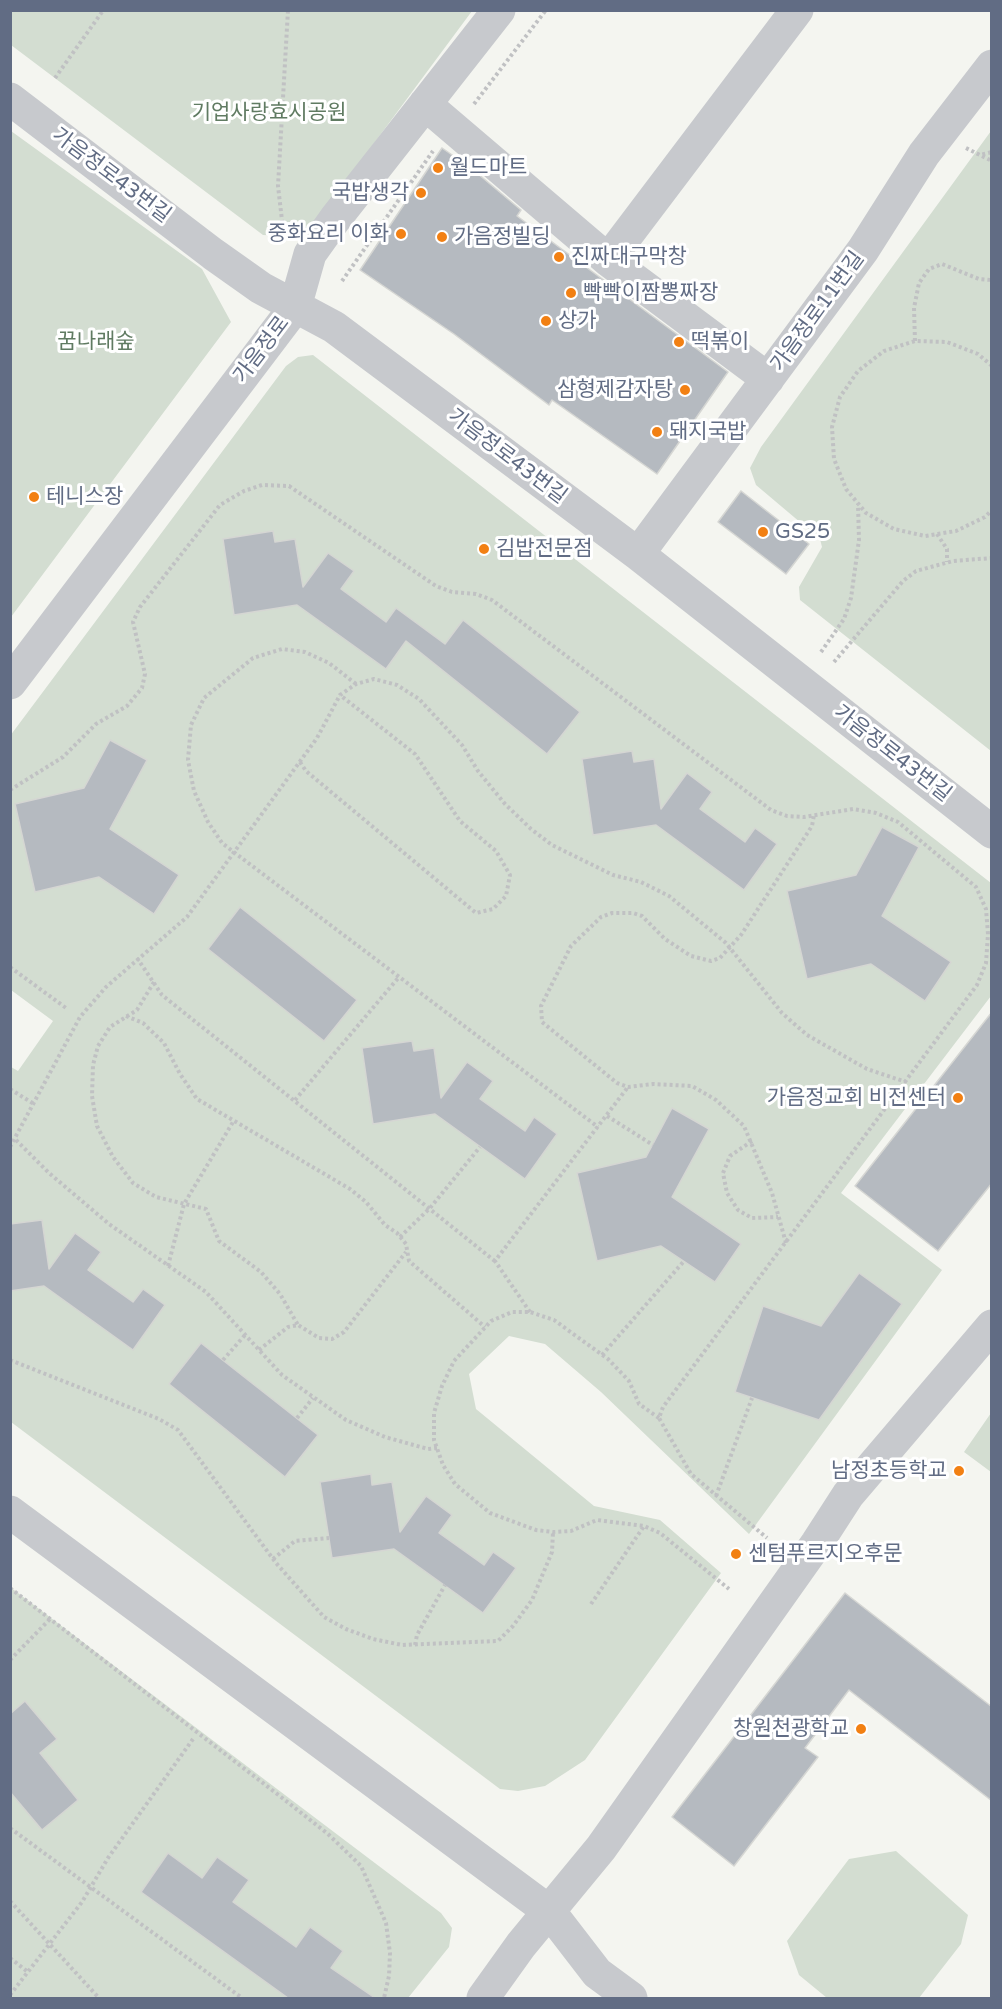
<!DOCTYPE html>
<meta charset="utf-8">
<style>
body{margin:0}
#map{position:relative;width:1002px;height:2009px;overflow:hidden;background:#f4f5f0;font-family:"Varela Round",sans-serif}
canvas{display:block}
.frame{position:absolute;inset:0;border:12px solid #616c84;pointer-events:none}
</style>
<div id="map">
<canvas width="1002" height="2009"></canvas>
<div class="frame"></div>
</div>
<script>
const context = document.querySelector('canvas').getContext('2d');
context.lineJoin = 'round';
function fillPath(path, color) {
  context.fillStyle = color;
  context.fill(path, 'evenodd');
}
function toPath(rows) {
  const path = new Path2D();
  for (const r of rows) {
    path.moveTo(r[0], r[1]);
    for (let i = 2; i < r.length; i += 2) path.lineTo(r[i], r[i + 1]);
  }
  return path;
}
function strokePath(path, color, width, dash) {
  context.strokeStyle = color;
  context.lineWidth = width;
  context.lineCap = dash ? 'butt' : 'round';
  context.setLineDash(dash || []);
  context.stroke(path);
}
function write(font, color, halo, rows, align = 'center') {
  context.font = font + ' "Varela Round","Noto Sans KR",sans-serif';
  context.lineWidth = 6;
  context.setLineDash([]);
  context.textBaseline = 'middle';
  context.strokeStyle = halo;
  context.fillStyle = color;
  for (const [text, x, y, turn = 0] of rows) {
    context.save();
    context.translate(x, y);
    context.rotate((+turn || 0) * Math.PI / 180);
    context.textAlign = isNaN(turn) ? turn : align;
    if (halo) context.strokeText(text, 0, 0);
    context.fillText(text, 0, 0);
    context.restore();
  }
}
const green = toPath([
 [10,11,472,11,309,231,283,236,263,235,11,45],
 [11,131,202,269,231,322,11,617],
 [991,131,991,751,800,600,799,587,822,547,820,539,756,485,750,468,761,447],
 [313,355,991,883,991,996,841,1193,942,1270,749,1534,601,1392,545,1344,509,1336,469,1374,476,1409,594,1506,660,1520,721,1573,585,1760,545,1786,518,1791,500,1789,11,1422,11,1067,18,1071,53,1021,11,990,10,736,286,366,298,357],
 [991,1413,991,1472,964,1452],
 [10,1587,441,1913,452,1928,449,1947,408,1998,11,1998],
 [896,1851,968,1915,961,1944,919,1998,827,1998,799,1975,787,1941,849,1859]
]);
const building = toPath([
 [442,148,471,168,521,210,517,216,728,372,657,474,552,400,549,405,454,334,360,270,442,148],
 [741,491,809,544,786,574,718,522,741,491],
 [273,531,275,542,295,539,303,587,328,553,354,571,341,589,386,622,396,608,445,644,463,620,580,712,547,754,406,641,386,669,297,605,234,615,223,539,273,531],
 [110,740,147,760,110,829,179,875,154,914,99,877,35,892,15,804,84,788,110,740],
 [632,751,634,762,654,759,661,809,687,773,712,792,700,809,745,842,755,828,777,844,744,890,656,825,593,835,582,759,632,751],
 [882,827,919,847,882,916,951,962,925,1001,871,964,807,979,787,891,856,875,882,827],
 [240,907,357,1000,324,1041,208,949,240,907],
 [992,1012,992,1183,938,1251,855,1186,992,1012],
 [412,1041,414,1051,434,1048,441,1098,467,1062,493,1081,480,1099,525,1131,534,1117,557,1134,525,1179,435,1114,373,1124,362,1048,412,1041],
 [672,1108,709,1129,672,1197,741,1244,715,1282,661,1246,597,1261,577,1173,646,1157,672,1108],
 [42,1220,49,1269,75,1233,101,1252,88,1270,133,1302,143,1289,165,1305,133,1350,44,1286,10,1291,10,1224,42,1220],
 [859,1273,902,1304,819,1420,735,1392,763,1306,821,1326,859,1273],
 [201,1343,318,1435,285,1477,169,1384,201,1343],
 [371,1474,372,1485,392,1482,400,1532,426,1496,452,1515,439,1533,484,1565,493,1552,516,1568,483,1613,394,1549,332,1558,320,1482,371,1474],
 [845,1593,992,1707,992,1801,849,1690,805,1748,818,1757,734,1866,672,1817,845,1593],
 [25,1701,57,1739,40,1753,78,1800,42,1830,10,1792,10,1714,25,1701],
 [168,1853,202,1878,217,1857,249,1880,233,1902,296,1947,310,1927,343,1951,331,1968,375,1998,288,1998,141,1892,168,1853]
]);
const path = toPath([
 [55,78,102,12],
 [474,104,546,10],
 [966,148,980,155,992,152],
 [982,156,992,161],
 [283,229,278,186,288,10],
 [342,281,433,151],
 [915,341,914,308,919,283,929,269,942,264,979,279,992,280],
 [992,366,978,354,947,342,915,341,884,351,858,371,840,397,832,427,834,459,846,489,866,513,894,529,925,536,956,531,985,517,992,510],
 [937,534,947,549,947,562],
 [821,652,844,619,851,598,859,540,858,504],
 [834,662,903,581,916,571,953,561,992,558],
 [356,684,329,663,305,652,282,649,253,658,204,698,191,725,188,760,194,791,208,822,222,843,235,853,598,1127],
 [300,762,306,771,476,913,493,909,506,896,510,875,496,851,460,821,415,754,340,695],
 [10,790,63,757,96,724,127,706,142,688,145,674,133,622,140,607,220,505,244,491,262,485,289,486,436,586,452,592,476,594,492,600,771,810,787,816,804,817,853,809,876,813,898,822,976,887,986,909,988,934,986,963,977,985,663,1407,659,1418,691,1474,767,1538],
 [137,958,162,995,496,1262],
 [10,967,66,1008],
 [154,982,137,1010,110,1027,98,1046,93,1065,92,1096,97,1126,113,1157,133,1183,156,1197,206,1209,219,1241,261,1272,280,1294,298,1325],
 [126,1016,143,1023,164,1043,180,1074,197,1099,350,1189,366,1202,385,1225,397,1233,406,1244,409,1261,485,1327],
 [10,1089,34,1104],
 [295,1100,399,977],
 [607,1116,653,1145],
 [16,1140,49,1173,109,1224,206,1292,282,1375,346,1420,385,1437,428,1449,437,1448],
 [752,1141,730,1156,723,1173,727,1193,738,1210,752,1218,778,1217],
 [10,1147,80,1017,106,987,187,917,317,738,340,695,356,684,374,679,397,685,419,699,462,745,478,771,505,804,531,829,552,845,613,875,641,882,669,896,726,943,782,1013,807,1035,867,1069,906,1082],
 [400,1237,430,1208,480,1147],
 [786,1243,772,1193,744,1126,716,1100,692,1086,653,1084,628,1087,617,1083,542,1022,541,1006,571,946,601,917,612,913,633,913,642,916,665,939,691,956,711,961,720,958,741,935,812,826,814,815],
 [168,1266,184,1204,233,1122],
 [530,1312,495,1261,628,1087],
 [259,1350,288,1327,298,1325,319,1338,332,1339,344,1332,406,1252],
 [602,1355,684,1261],
 [10,1360,159,1419,178,1430,276,1563,324,1617,346,1629,373,1639,402,1645,498,1641,513,1626,532,1600,552,1552,553,1532],
 [223,1360,245,1335],
 [297,1418,313,1398],
 [659,1418,639,1404,629,1381,608,1359,554,1320,530,1312,512,1312,491,1321,454,1361,442,1386,434,1413,434,1440,443,1465,455,1484,490,1513,536,1530,553,1532,571,1531,597,1520,644,1526,660,1533,729,1589],
 [716,1496,752,1398],
 [273,1559,295,1541,329,1538],
 [10,1588,281,1797,328,1834,361,1866,386,1923,390,1953,389,1976,384,1998],
 [591,1604,644,1526],
 [415,1645,417,1635,445,1585],
 [10,1660,50,1619],
 [10,1828,242,1998],
 [10,1901,99,1998],
 [10,1958,28,1972],
 [10,1995,82,1902,108,1858,193,1739]
]);
const minor = toPath([
 [10,99,213,254,261,288,334,327,638,554,992,832],
 [425,104,608,260,768,379],
 [608,260,797,10],
 [638,554,863,250,924,154,992,66],
 [10,683,295,307,310,254,335,219,499,10],
 [10,1512,550,1912,597,1973,631,1998],
 [483,1998,521,1945,601,1848,817,1543,848,1495,992,1326]
]);
const markers = [
 [438,168,6,"#f28013"],
 [421,193,6,"#f28013"],
 [401,234,6,"#f28013"],
 [442,237,6,"#f28013"],
 [559,257,6,"#f28013"],
 [571,293,6,"#f28013"],
 [546,321,6,"#f28013"],
 [679,342,6,"#f28013"],
 [685,390,6,"#f28013"],
 [657,432,6,"#f28013"],
 [34,497,6,"#f28013"],
 [763,532,6,"#f28013"],
 [484,549,6,"#f28013"],
 [958,1098,6,"#f28013"],
 [959,1471,6,"#f28013"],
 [736,1554,6,"#f28013"],
 [861,1729,6,"#f28013"]
];
const parkNames = [
 ["기업사랑효시공원",269,113],
 ["꿈나래숲",96,342]
];
const poiNames = [
 ["월드마트",450,168],
 ["국밥생각",409,193,"right"],
 ["중화요리 이화",389,234,"right"],
 ["가음정빌딩",454,237],
 ["진짜대구막창",571,257],
 ["빡빡이짬뽕짜장",583,293],
 ["상가",558,321],
 ["떡볶이",691,342],
 ["삼형제감자탕",673,390,"right"],
 ["돼지국밥",669,432],
 ["테니스장",46,497],
 ["GS25",775,532],
 ["김밥전문점",496,549],
 ["가음정교회 비전센터",946,1098,"right"],
 ["남정초등학교",947,1471,"right"],
 ["센텀푸르지오후문",748,1554],
 ["창원천광학교",849,1729,"right"]
];
const streetNames = [
 ["가음정로43번길",111,176,37],
 ["가음정로11번길",818,312,-54],
 ["가음정로",262,350,-53],
 ["가음정로43번길",507,457,37],
 ["가음정로43번길",892,754,38]
];
fillPath(green, '#d3ddd1');
fillPath(building, '#b5bac0');
strokePath(building, '#d5d6d3', 1.5);
strokePath(path, '#c0c1c3', 4, [3, 3]);
strokePath(minor, '#c7c9cd', 33);
for (const [x, y, r, color] of markers) {
  const dot = new Path2D();
  dot.arc(x, y, r, 0, 2 * Math.PI);
  context.fillStyle = color;
  context.fill(dot);
  strokePath(dot, '#fff', 2);
}
write('21px', '#607b62', '#fff', parkNames);
write('21px', '#616c84', '#fff', poiNames, 'left');
write('21px', '#616c84', '#fff', streetNames);
</script>
